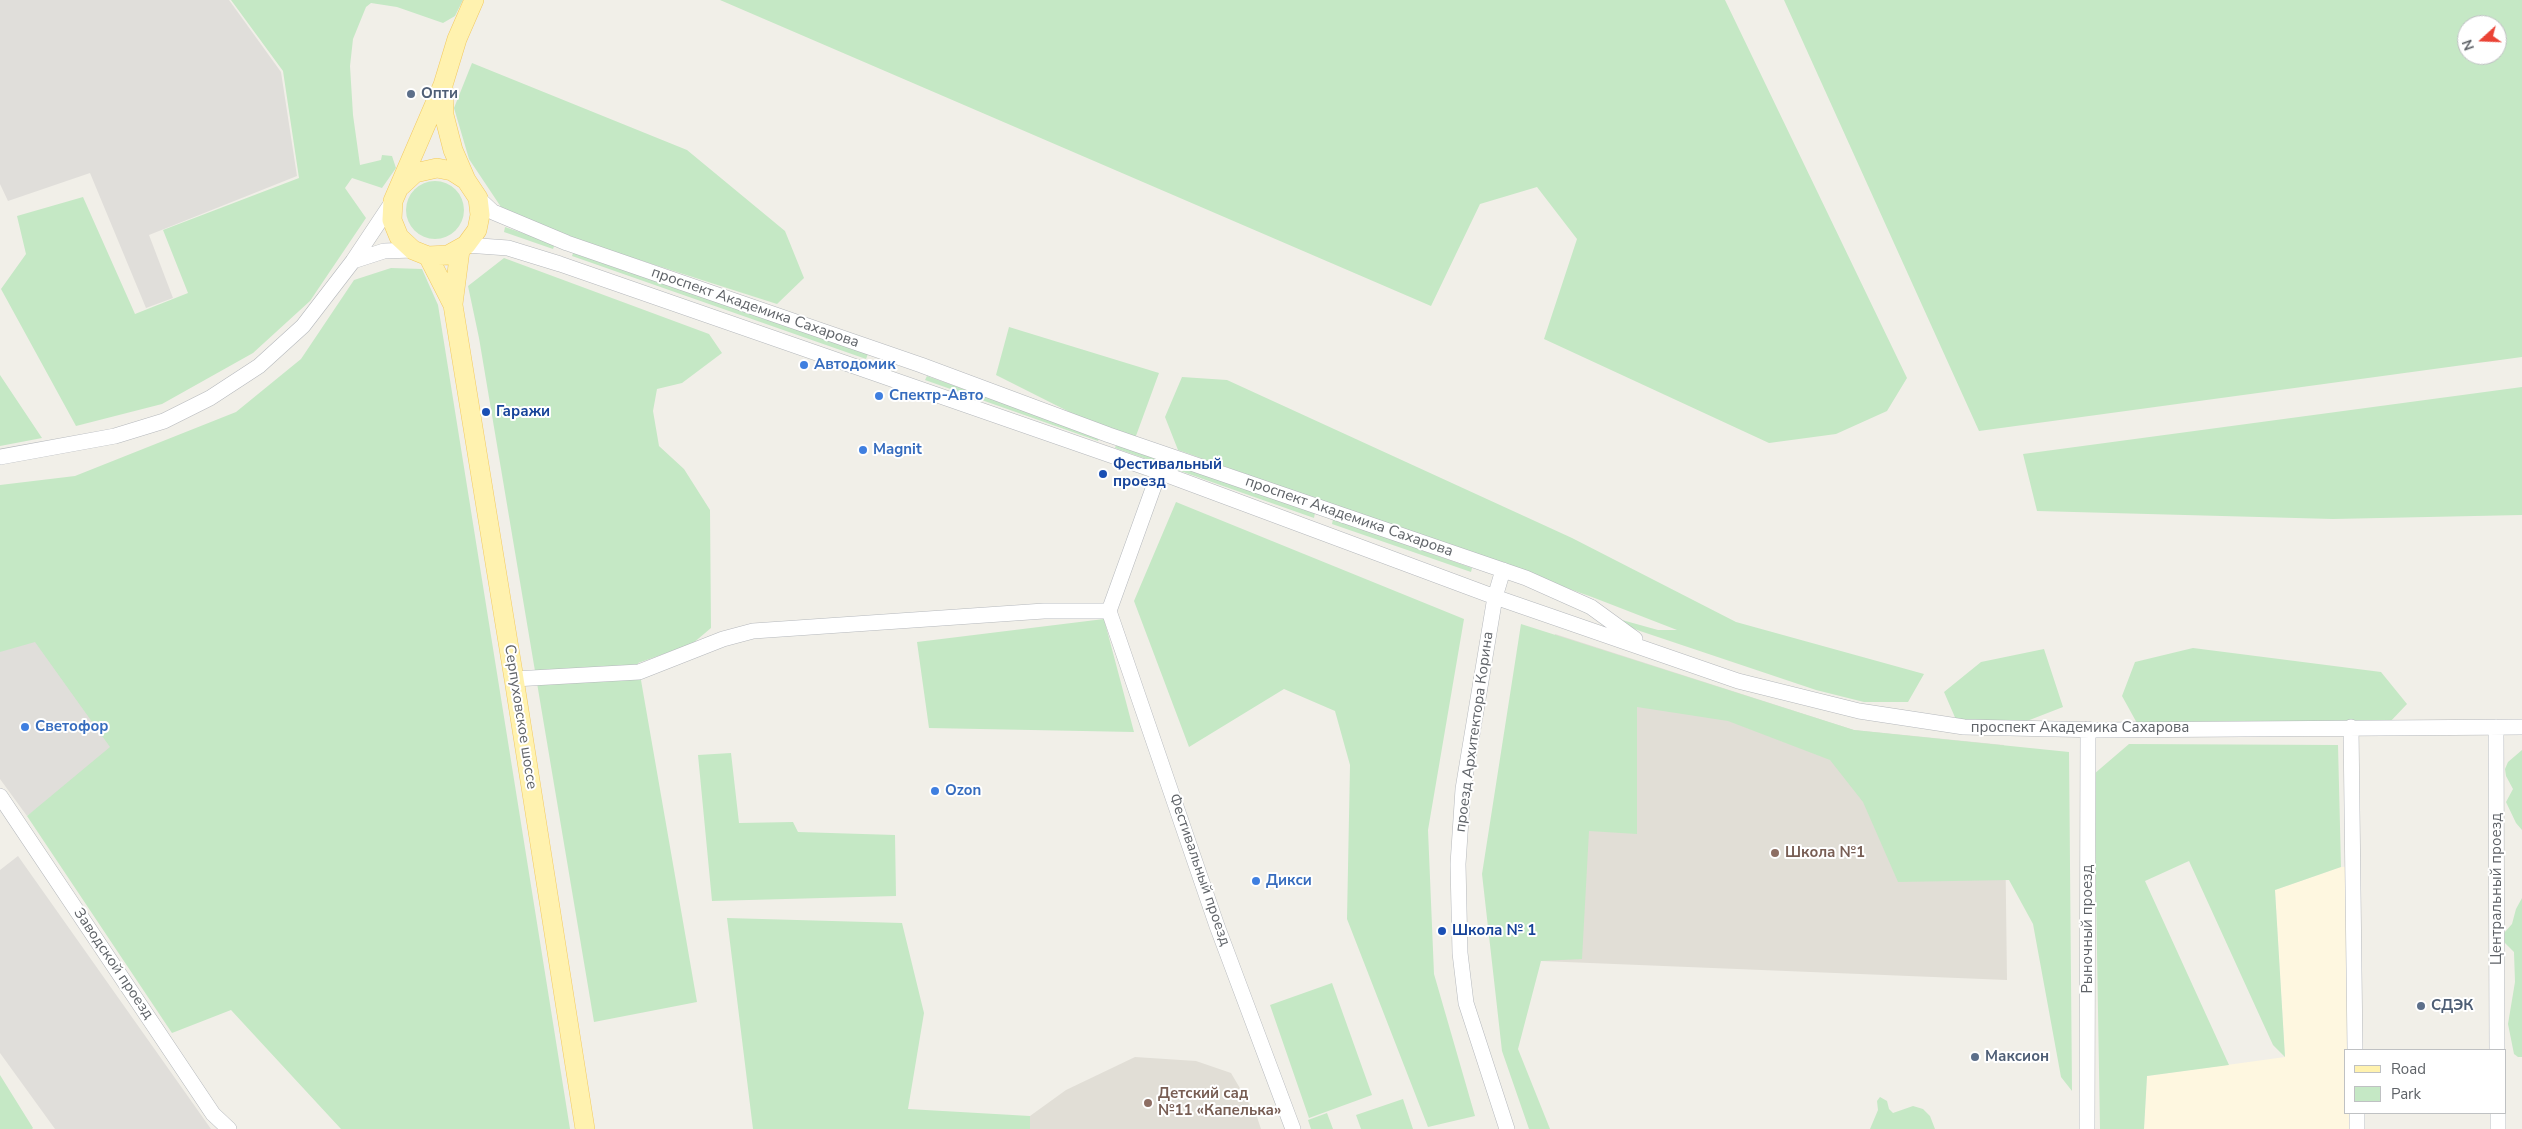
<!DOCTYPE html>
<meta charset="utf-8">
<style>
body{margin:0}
#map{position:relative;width:2522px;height:1129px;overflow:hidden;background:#f1efe8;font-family:"Nunito Sans",sans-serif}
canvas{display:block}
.legend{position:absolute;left:2344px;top:1049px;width:162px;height:65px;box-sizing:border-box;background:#fff;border:1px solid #bfc1c3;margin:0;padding:6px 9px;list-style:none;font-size:15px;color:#5f6368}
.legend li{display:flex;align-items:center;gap:10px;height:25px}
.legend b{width:25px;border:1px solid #bfc1c3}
.north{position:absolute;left:2457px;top:15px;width:50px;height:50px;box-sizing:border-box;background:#fff;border:1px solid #bfc1c3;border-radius:50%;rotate:250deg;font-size:14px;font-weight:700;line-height:20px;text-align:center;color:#5f6368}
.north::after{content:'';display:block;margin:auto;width:18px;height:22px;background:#ea4335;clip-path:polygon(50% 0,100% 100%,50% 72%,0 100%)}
</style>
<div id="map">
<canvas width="2522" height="1129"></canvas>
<ul class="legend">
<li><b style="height:6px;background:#fff2af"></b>Road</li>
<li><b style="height:14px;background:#c5e8c5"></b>Park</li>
</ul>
<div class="north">N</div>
</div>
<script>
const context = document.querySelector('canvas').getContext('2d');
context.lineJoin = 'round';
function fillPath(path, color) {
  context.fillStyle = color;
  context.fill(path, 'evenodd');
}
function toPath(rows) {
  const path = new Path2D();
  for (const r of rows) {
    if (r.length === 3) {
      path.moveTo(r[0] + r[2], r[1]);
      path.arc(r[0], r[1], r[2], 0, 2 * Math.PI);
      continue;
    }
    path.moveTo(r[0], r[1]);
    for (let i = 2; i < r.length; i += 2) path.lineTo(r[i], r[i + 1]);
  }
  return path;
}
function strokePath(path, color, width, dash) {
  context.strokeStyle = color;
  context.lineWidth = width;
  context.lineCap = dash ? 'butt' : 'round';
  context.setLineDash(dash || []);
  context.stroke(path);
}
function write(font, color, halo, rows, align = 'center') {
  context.font = font + ' "Nunito Sans",sans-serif';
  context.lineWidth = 4;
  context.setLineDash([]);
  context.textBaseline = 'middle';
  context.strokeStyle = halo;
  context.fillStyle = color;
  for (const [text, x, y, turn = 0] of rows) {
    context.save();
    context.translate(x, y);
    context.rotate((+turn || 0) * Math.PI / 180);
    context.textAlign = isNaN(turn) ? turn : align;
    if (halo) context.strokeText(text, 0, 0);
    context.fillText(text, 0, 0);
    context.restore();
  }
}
const commercial = toPath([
 [2359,866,2361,1050,2346,1050,2346,1113,2362,1113,2362,1129,2144,1129,2147,1076,2285,1057,2275,890,2341,867]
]);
const industrial = toPath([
 [0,0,229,0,281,72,297,176,149,235,173,298,146,308,90,173,8,201,0,184],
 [36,624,123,747,27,816,0,779,0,650],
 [18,856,211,1129,55,1129,0,1053,0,870]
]);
const education = toPath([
 [1555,634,1854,730,2004,745,2007,980,1541,961],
 [1135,1057,1196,1061,1231,1073,1257,1117,1261,1129,1030,1129,1030,1116,1066,1090]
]);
const green = toPath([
 [231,0,463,0,455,16,443,23,397,7,371,3,366,7,353,39,350,66,353,115,360,165,381,160,382,155,392,156,396,168,382,188,352,178,345,188,366,218,310,301,253,353,162,404,76,426,1,289,26,254,17,216,83,197,135,314,188,293,163,230,299,178,283,71],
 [720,0,1725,0,1907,378,1887,411,1836,434,1769,443,1544,339,1577,239,1537,187,1480,204,1431,306],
 [1784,0,2522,0,2522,357,1979,431],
 [2467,25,2497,25,2497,55,2467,55],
 [472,63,687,150,785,231,804,278,777,304,558,234,503,210,469,159,454,108],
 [435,210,29],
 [505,227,555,244,553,249,504,232],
 [574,251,868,354,866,359,572,256],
 [504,258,709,334,722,353,682,383,657,389,653,411,659,446,684,469,710,510,711,628,692,644,638,663,697,1002,594,1022,479,338,468,286],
 [391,268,422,269,438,305,570,1129,341,1129,231,1010,172,1033,27,816,110,747,35,642,0,652,0,485,75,476,236,412,301,359,354,280],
 [1009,327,1159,373,1133,444,996,375],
 [0,375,42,438,0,446],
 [927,376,1099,437,1098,441,925,380],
 [1182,377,1227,380,1572,538,1736,622,1924,674,1908,702,1864,702,1816,690,1640,631,1627,626,1622,620,1658,630,1677,630,1592,597,1178,450,1165,417],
 [2522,387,2522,515,2333,519,2037,511,2023,454],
 [1117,443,1315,513,1314,518,1115,448],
 [1176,502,1464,619,1428,830,1434,974,1475,1116,1428,1127,1347,919,1350,765,1335,711,1284,689,1189,747,1134,601],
 [1333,519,1472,568,1471,572,1332,524],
 [1104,619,1134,732,929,728,917,642],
 [1521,624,1854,730,2069,752,2072,1091,2061,1077,2033,924,2009,880,1898,882,1863,802,1830,760,1728,721,1637,707,1637,834,1589,831,1582,959,1541,961,1518,1049,1550,1129,1529,1129,1502,1051,1482,874],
 [2193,648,2381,672,2407,704,2389,723,2138,725,2122,696,2135,662],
 [2044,649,2063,707,2009,728,1957,722,1944,692,1981,662],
 [2129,744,2338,745,2341,867,2275,890,2285,1057,2273,1045,2189,861,2145,881,2229,1065,2147,1076,2144,1129,2100,1129,2094,774],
 [2522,750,2522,830,2516,823,2506,802,2513,789,2506,776,2505,769,2508,762],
 [731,753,739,823,793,822,798,832,895,835,896,896,712,901,698,755],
 [2522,898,2522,1057,2518,1057,2514,1054,2508,1024,2515,982,2514,952,2502,940,2504,933,2512,924,2516,909],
 [727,918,902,923,924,1013,908,1109,1030,1116,1030,1129,753,1129],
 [1332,983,1372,1095,1309,1118,1270,1005],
 [0,1075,33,1128,32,1129,0,1129],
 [1880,1097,1887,1101,1889,1109,1893,1113,1913,1106,1923,1109,1930,1116,1935,1129,1870,1129,1878,1110,1877,1101],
 [1403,1099,1413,1129,1361,1129,1356,1115],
 [1327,1113,1333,1129,1311,1129,1308,1120]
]);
const minor = toPath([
 [478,198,493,212,567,243,921,365,1109,435,1526,578,1591,607,1635,639],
 [466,245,508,248,560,264,1159,472,1495,597,1738,681,1859,711,1964,727,2101,730,2522,727],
 [353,261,384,251,413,250],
 [0,457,115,436,164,421,210,398,259,366,303,326,353,261,393,201],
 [1159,472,1109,611,1217,926,1293,1129],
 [1503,570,1495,597,1463,789,1458,864,1460,953,1466,1003,1507,1129],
 [514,679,639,672,723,639,753,631,1044,611,1109,611],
 [2351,727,2355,1050],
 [2496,727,2497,1050],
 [0,796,213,1114,229,1129],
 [2357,1113,2357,1129],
 [2498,1113,2498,1129],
 [2087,1129,2088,729]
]);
const major = toPath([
 [443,85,444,115,453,150,466,180,478,198,480,215,477,230,466,245,448,255,428,256,413,250,399,237,392,220,393,201,443,85,457,39,474,0],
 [401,186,415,173,437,168,452,171,466,180],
 [428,256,453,305,514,679,585,1129],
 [453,304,460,250]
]);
const markers = [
 [411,94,5,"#5c6f8a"],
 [804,365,5,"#3f7fe0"],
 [879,396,5,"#3f7fe0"],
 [486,412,5,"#1a4fb4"],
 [863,450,5,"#3f7fe0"],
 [1103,474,5,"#1a4fb4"],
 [25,727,5,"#3f7fe0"],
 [935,791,5,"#3f7fe0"],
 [1775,853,5,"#8d6e63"],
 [1256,881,5,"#3f7fe0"],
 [1442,931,5,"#1a4fb4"],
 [2421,1006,5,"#5c6f8a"],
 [1975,1057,5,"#5c6f8a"],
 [1148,1103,5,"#8d6e63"]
];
const serviceNames = [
 ["Опти",421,94],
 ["СДЭК",2431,1006],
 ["Максион",1985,1057]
];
const streetNames = [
 ["проспект Академика Сахарова",755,308,19],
 ["проспект Академика Сахарова",1349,517,19],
 ["Серпуховское шоссе",520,717,81],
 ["проспект Академика Сахарова",2080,728],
 ["проезд Архитектора Корина",1475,732,-82],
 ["Фестивальный проезд",1199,870,71],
 ["Центральный проезд",2497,889,-90],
 ["Рыночный проезд",2088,929,-90],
 ["Заводской проезд",113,964,56]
];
const shopNames = [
 ["Автодомик",814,365],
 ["Спектр-Авто",889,396],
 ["Magnit",873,450],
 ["Светофор",35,727],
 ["Ozon",945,791],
 ["Дикси",1266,881]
];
const transitNames = [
 ["Гаражи",496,412],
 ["Фестивальный",1113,465],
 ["проезд",1113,482],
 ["Школа № 1",1452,931]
];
const educationNames = [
 ["Школа №1",1785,853],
 ["Детский сад",1158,1094],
 ["№11 «Капелька»",1158,1111]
];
fillPath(commercial, '#fef7e0');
fillPath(industrial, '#e0deda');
fillPath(education, '#e1ded6');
fillPath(green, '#c5e8c5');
strokePath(minor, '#b5b8bc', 16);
strokePath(major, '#f2c960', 20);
strokePath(minor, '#fff', 15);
strokePath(major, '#fff2af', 19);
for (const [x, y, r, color] of markers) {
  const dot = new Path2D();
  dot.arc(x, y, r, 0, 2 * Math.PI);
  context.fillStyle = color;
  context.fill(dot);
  strokePath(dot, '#fff', 2);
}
write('bold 15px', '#4e5e75', '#fff', serviceNames, 'left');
write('15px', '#5f6368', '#fff', streetNames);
write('bold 15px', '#366cbe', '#fff', shopNames, 'left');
write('bold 15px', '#164399', '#fff', transitNames, 'left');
write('bold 15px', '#785e54', '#fff', educationNames, 'left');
</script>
